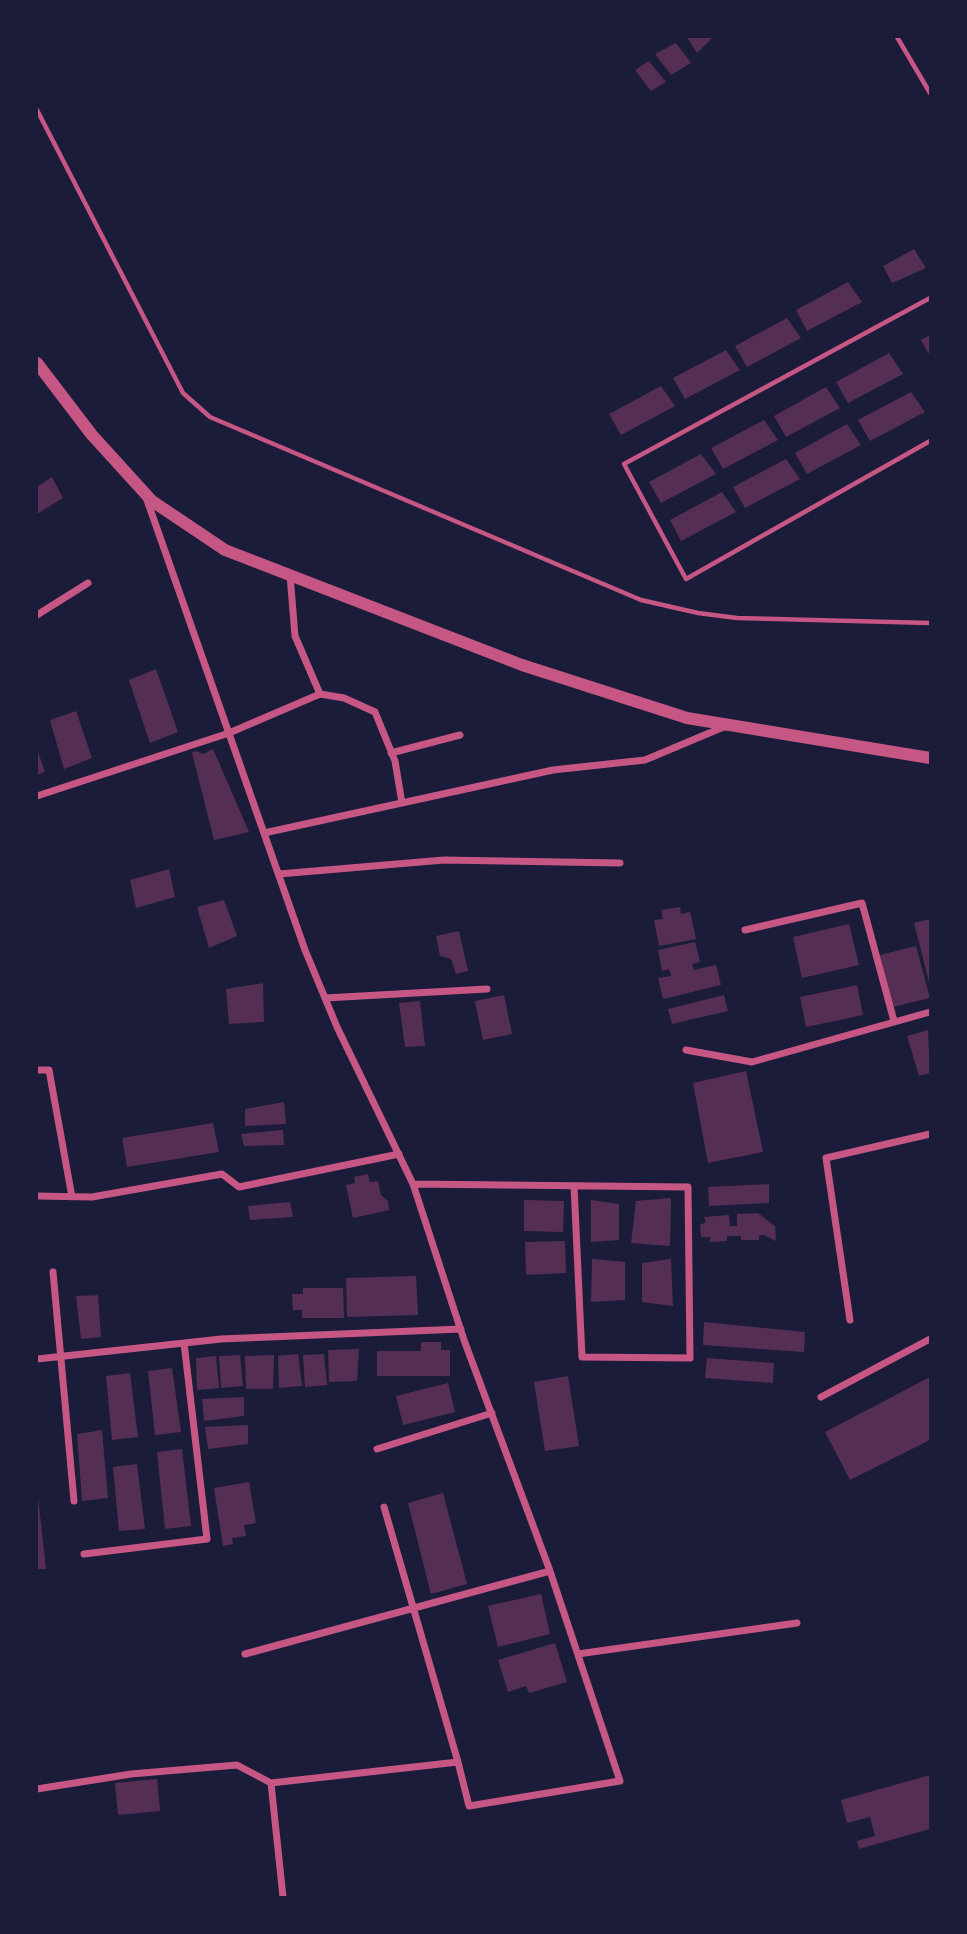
<!DOCTYPE html>
<style>
body{margin:0}
#map{position:relative;width:967px;height:1934px;overflow:hidden;background:#1b1b3a;font-family:Raleway,sans-serif}
canvas{display:block}
.frame{position:absolute;inset:0;border:38px solid #1b1b3a;pointer-events:none}
</style>
<div id="map">
<canvas width="967" height="1934"></canvas>
<div class="frame"></div>
</div>
<script>
const context = document.querySelector('canvas').getContext('2d');
context.lineJoin = 'round';
function fillPath(path, color) {
  context.fillStyle = color;
  context.fill(path, 'evenodd');
}
function toPath(rows) {
  const path = new Path2D();
  for (const r of rows) {
    path.moveTo(r[0], r[1]);
    for (let i = 2; i < r.length; i += 2) path.lineTo(r[i], r[i + 1]);
  }
  return path;
}
function strokePath(path, color, width, dash) {
  context.strokeStyle = color;
  context.lineWidth = width;
  context.lineCap = dash ? 'butt' : 'round';
  context.setLineDash(dash || []);
  context.stroke(path);
}
const building = toPath([
 [687,37,713,37,697,53],
 [676,43,691,63,671,75,655,54],
 [649,61,666,82,651,91,635,70],
 [914,249,926,268,892,283,883,266],
 [848,282,862,302,807,331,796,310],
 [787,318,801,338,747,367,735,346],
 [930,335,930,356,921,340],
 [726,350,740,370,685,399,673,378],
 [889,353,903,374,848,403,836,382],
 [661,386,675,406,621,435,609,414],
 [826,387,840,408,786,437,774,416],
 [911,392,925,412,870,441,858,420],
 [764,420,778,440,723,469,711,448],
 [847,424,861,445,807,474,795,453],
 [701,454,716,474,661,503,649,482],
 [786,459,800,479,745,508,733,487],
 [52,477,63,498,37,514,37,487],
 [722,492,736,512,681,541,670,520],
 [156,669,178,732,150,743,129,680],
 [76,711,92,758,64,769,50,720],
 [37,749,45,772,37,775],
 [213,749,249,832,214,840,192,753,195,751,204,754],
 [169,869,175,897,136,908,130,880],
 [224,900,237,936,209,948,197,907],
 [680,907,681,914,690,912,696,939,659,946,654,920,663,919,661,910],
 [930,919,930,981,929,982,914,923],
 [849,924,859,965,802,978,793,937],
 [459,931,468,971,456,974,451,959,440,956,436,936],
 [695,942,700,962,692,964,694,970,716,965,721,985,663,999,658,978,671,976,669,969,662,971,658,950],
 [916,946,930,998,893,1007,880,955],
 [263,983,264,1022,229,1024,226,989],
 [857,985,863,1015,806,1027,800,997],
 [504,995,512,1034,483,1040,475,1001],
 [724,995,728,1011,672,1024,668,1009],
 [420,1001,425,1046,405,1047,399,1003],
 [928,1030,930,1073,919,1076,907,1036],
 [746,1071,763,1152,708,1163,693,1083],
 [284,1102,286,1124,245,1126,245,1109],
 [213,1123,219,1152,127,1167,122,1138],
 [283,1130,284,1145,244,1146,241,1134],
 [368,1174,370,1182,378,1181,381,1195,388,1201,389,1210,353,1218,346,1185,355,1183,354,1177],
 [769,1184,769,1203,709,1206,708,1187],
 [671,1198,670,1246,631,1243,636,1201],
 [524,1200,564,1201,563,1232,524,1231],
 [591,1200,619,1204,619,1240,591,1242],
 [290,1202,293,1217,250,1220,248,1206],
 [758,1213,775,1226,776,1241,764,1235,759,1235,759,1240,741,1240,741,1236,727,1236,727,1241,710,1242,710,1237,701,1237,700,1225,706,1222,704,1217,729,1215,730,1226,737,1226,737,1214],
 [565,1241,566,1273,526,1275,525,1242],
 [592,1259,625,1262,625,1300,591,1302],
 [671,1259,673,1306,642,1302,642,1263],
 [416,1276,418,1315,347,1317,346,1278],
 [303,1288,343,1288,344,1318,302,1318,302,1310,293,1310,292,1294,303,1294],
 [98,1295,101,1337,81,1339,76,1296],
 [704,1322,805,1332,804,1352,703,1345],
 [421,1342,441,1342,441,1350,450,1350,450,1376,377,1376,377,1351,421,1351],
 [359,1349,357,1381,329,1382,328,1350],
 [298,1354,302,1386,279,1388,278,1356],
 [324,1354,327,1385,305,1387,303,1355],
 [240,1355,243,1386,221,1388,219,1356],
 [274,1355,273,1389,246,1389,245,1356],
 [216,1356,219,1388,197,1390,196,1358],
 [707,1358,774,1363,773,1383,705,1378],
 [172,1368,181,1432,155,1435,148,1371],
 [130,1373,138,1437,112,1440,106,1376],
 [568,1376,579,1446,545,1451,534,1382],
 [930,1377,930,1440,850,1480,825,1432],
 [448,1383,455,1412,403,1425,396,1396],
 [244,1397,244,1416,204,1421,202,1399],
 [248,1425,248,1444,208,1449,205,1427],
 [102,1430,108,1498,82,1501,77,1434],
 [182,1449,191,1526,165,1529,157,1452],
 [137,1464,145,1529,119,1531,113,1467],
 [249,1482,256,1523,244,1525,246,1536,232,1538,233,1544,223,1546,214,1488],
 [37,1488,46,1569,37,1569],
 [443,1493,467,1584,431,1594,408,1503],
 [541,1594,550,1634,498,1647,488,1606],
 [555,1643,567,1682,529,1693,526,1686,508,1692,498,1660],
 [930,1775,930,1829,859,1849,857,1841,875,1836,870,1817,847,1823,841,1800],
 [157,1779,160,1811,118,1815,115,1783]
]);
const service = toPath([
 [897,37,930,93],
 [37,110,183,393,210,417,641,600,698,613,737,618,930,623],
 [930,298,624,464,686,579,930,441]
]);
const minor = toPath([
 [290,575,295,636,320,694],
 [37,615,88,583],
 [391,753,460,735],
 [37,796,229,733,320,694,344,698,375,712,395,761,402,803],
 [264,833,553,770,645,760,726,726],
 [279,874,444,860,620,863],
 [745,930,862,903,894,1021],
 [325,998,487,989],
 [686,1050,752,1062,930,1012],
 [37,1070,49,1070,72,1197],
 [413,1184,688,1187,690,1358,582,1357,574,1186],
 [37,1196,92,1197,222,1174,239,1187,399,1154],
 [53,1272,74,1501],
 [850,1320,826,1158,930,1134],
 [37,1359,221,1339,461,1329],
 [821,1397,930,1339],
 [377,1449,492,1413],
 [384,1507,458,1762],
 [84,1554,207,1539,184,1343],
 [245,1654,550,1571],
 [578,1654,797,1623],
 [271,1783,283,1897],
 [37,1789,131,1774,237,1765,271,1783,458,1762,469,1806,620,1781,550,1571,464,1340,413,1184,337,1027,305,950,147,500]
]);
const tertiary = toPath([
 [37,363,92,435,152,501,225,550,522,665,687,718,930,758]
]);
fillPath(building, '#542f53');
strokePath(service, '#c65784', 4.5);
strokePath(minor, '#c65784', 7);
strokePath(tertiary, '#c65784', 12);
</script>
